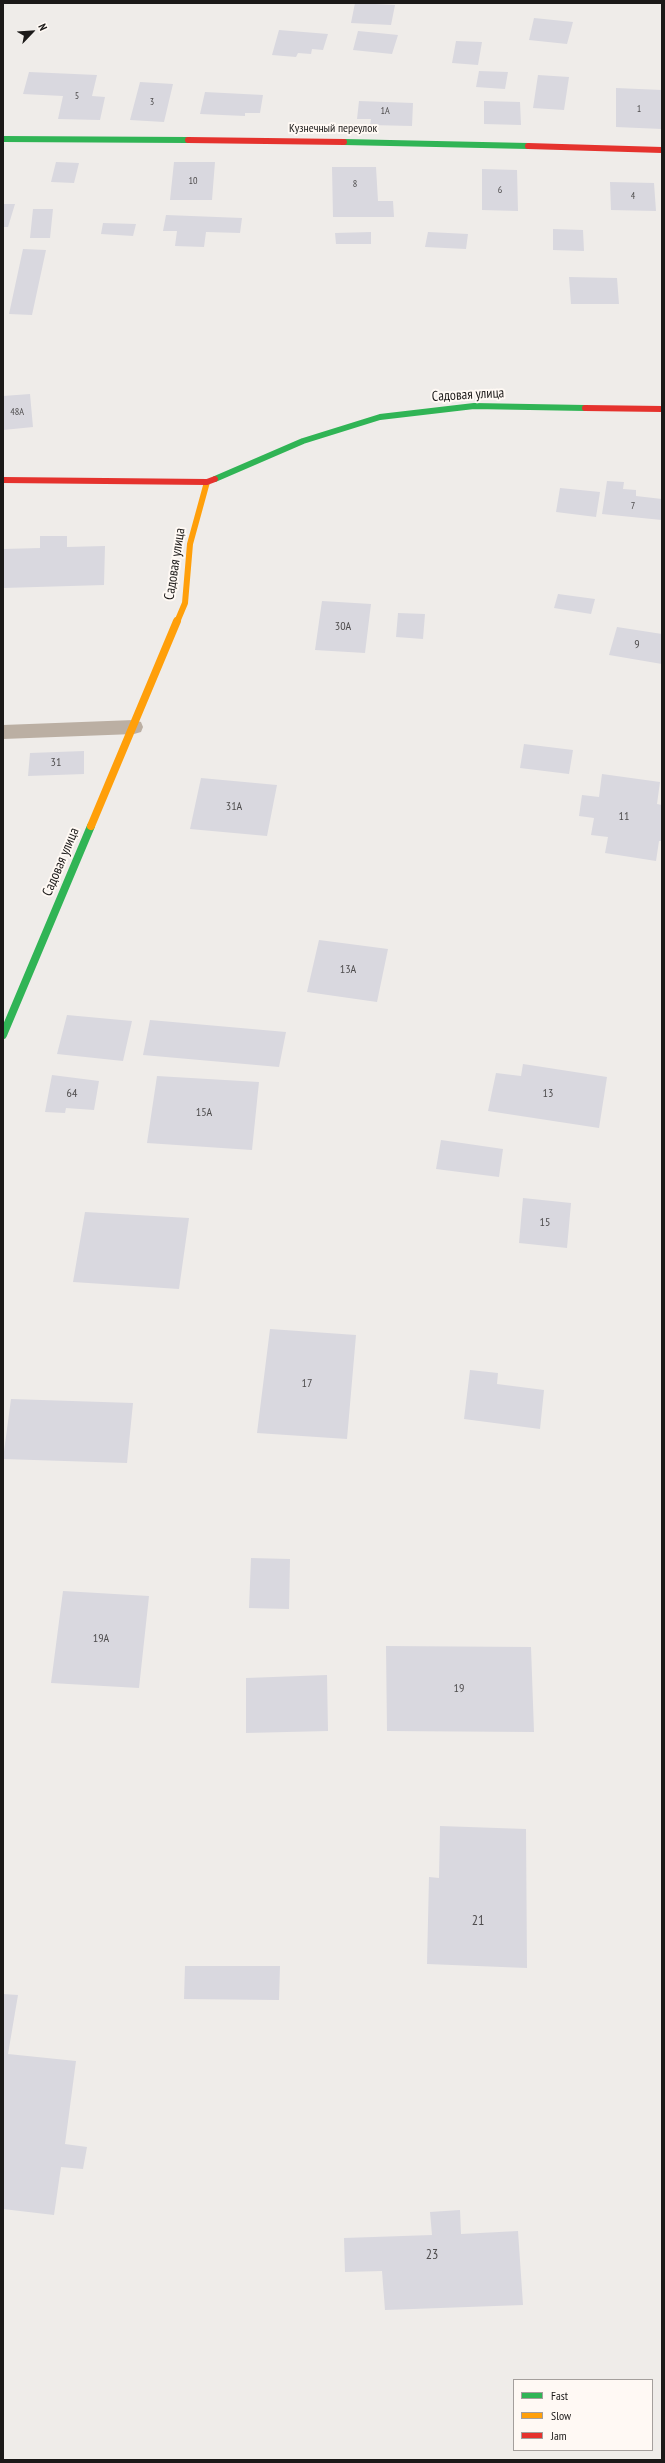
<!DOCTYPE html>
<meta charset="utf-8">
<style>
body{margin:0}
#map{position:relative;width:665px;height:2463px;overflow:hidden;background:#efece9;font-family:"PT Sans Narrow",sans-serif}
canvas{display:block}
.frame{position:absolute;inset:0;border:4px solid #1b1918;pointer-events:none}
.legend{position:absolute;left:513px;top:2379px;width:140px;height:72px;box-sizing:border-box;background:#fff9f4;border:1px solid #a49f9c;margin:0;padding:5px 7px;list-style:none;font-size:12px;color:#1b1918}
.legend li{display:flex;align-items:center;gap:8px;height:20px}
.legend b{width:20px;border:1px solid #a49f9c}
.north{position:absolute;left:12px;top:12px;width:40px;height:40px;-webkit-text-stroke:3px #fff9f4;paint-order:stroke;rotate:65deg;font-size:11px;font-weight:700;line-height:16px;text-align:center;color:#1b1918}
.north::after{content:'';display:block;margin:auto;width:14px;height:18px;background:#1b1918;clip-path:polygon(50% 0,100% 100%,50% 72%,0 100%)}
</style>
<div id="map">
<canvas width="665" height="2463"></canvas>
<div class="frame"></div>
<ul class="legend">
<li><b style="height:5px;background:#30b455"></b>Fast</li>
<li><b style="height:5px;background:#ff9f0a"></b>Slow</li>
<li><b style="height:5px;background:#e5322d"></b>Jam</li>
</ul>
<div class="north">N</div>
</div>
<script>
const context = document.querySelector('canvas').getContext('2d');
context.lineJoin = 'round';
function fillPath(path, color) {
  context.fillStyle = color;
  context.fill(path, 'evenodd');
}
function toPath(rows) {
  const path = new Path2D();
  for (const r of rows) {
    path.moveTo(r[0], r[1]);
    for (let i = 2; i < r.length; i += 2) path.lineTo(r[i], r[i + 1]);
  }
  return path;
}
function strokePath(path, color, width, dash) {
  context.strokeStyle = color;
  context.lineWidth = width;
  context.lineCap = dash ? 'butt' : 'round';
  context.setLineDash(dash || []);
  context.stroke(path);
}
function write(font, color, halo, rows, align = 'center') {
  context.font = font + ' "PT Sans Narrow",sans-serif';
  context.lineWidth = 4;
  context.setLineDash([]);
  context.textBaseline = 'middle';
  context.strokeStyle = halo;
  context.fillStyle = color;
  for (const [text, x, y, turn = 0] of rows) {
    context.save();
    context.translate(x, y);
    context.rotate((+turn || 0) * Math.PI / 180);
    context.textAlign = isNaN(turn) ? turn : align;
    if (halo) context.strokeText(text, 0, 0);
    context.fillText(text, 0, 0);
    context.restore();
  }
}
const building = toPath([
 [355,3,395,5,391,25,351,23],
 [534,18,573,22,567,44,529,40],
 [279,30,328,34,323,50,312,49,311,54,298,53,296,57,272,55],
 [358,31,398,35,392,54,353,50],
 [456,41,482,42,478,65,452,63],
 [479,71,508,72,505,89,476,87],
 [29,72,97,75,92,96,105,97,100,120,58,119,63,96,23,94],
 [538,75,569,77,564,110,533,108],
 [140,82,173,84,164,122,130,120],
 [616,88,662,90,662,129,616,127],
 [205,92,263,95,260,113,245,113,245,116,200,114],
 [359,101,413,103,412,126,370,125,371,119,357,119],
 [484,101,520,102,521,125,484,124],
 [56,162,79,163,74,183,51,182],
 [174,162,215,162,212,200,170,200],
 [332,167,376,167,378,201,393,201,394,217,333,217],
 [482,169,517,170,518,211,482,210],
 [610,182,654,183,656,211,611,210],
 [3,204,15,204,8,227,3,227],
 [33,209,53,209,50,238,30,238],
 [166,215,242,218,240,233,206,232,204,247,175,246,177,231,163,231],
 [103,223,136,224,133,236,101,234],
 [553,229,583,230,584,251,553,250],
 [371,232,371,244,336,244,335,233],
 [428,232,468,234,466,249,425,247],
 [23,249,46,250,32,315,9,314],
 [569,277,617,278,619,304,571,304],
 [30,394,33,427,3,430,3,396],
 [607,481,624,482,623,489,636,490,636,496,662,499,662,520,602,514],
 [560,488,600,492,596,517,556,512],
 [40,536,67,536,67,547,105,546,104,585,3,588,3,549,40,548],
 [558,594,595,599,591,614,554,608],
 [322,601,371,604,365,653,315,650],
 [398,613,425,614,423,639,396,637],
 [617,627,662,634,662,664,609,655],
 [524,744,573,750,569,774,520,768],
 [84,751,84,774,28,776,30,753],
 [602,774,660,782,657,804,662,805,662,841,659,841,656,861,605,853,608,837,591,835,594,818,579,816,582,795,599,797],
 [201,778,277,785,267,836,190,829],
 [319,940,388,949,377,1002,307,992],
 [67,1015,132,1021,123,1061,57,1054],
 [150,1020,286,1032,279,1067,143,1055],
 [523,1064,607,1077,599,1128,488,1111,496,1073,521,1076],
 [52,1075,99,1081,94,1110,66,1108,65,1113,45,1112],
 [157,1076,259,1082,252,1150,147,1143],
 [441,1140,503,1149,499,1177,436,1169],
 [523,1198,571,1203,567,1248,519,1243],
 [85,1212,189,1218,179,1289,73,1282],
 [270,1329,356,1335,347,1439,257,1433],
 [470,1370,498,1373,497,1384,544,1390,540,1429,464,1419],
 [11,1399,133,1403,127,1463,3,1459],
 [251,1558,290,1559,289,1609,249,1608],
 [63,1591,149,1596,139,1688,51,1683],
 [386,1646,531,1647,534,1732,387,1731],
 [327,1675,328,1731,246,1733,246,1678],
 [440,1826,526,1829,527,1968,427,1964,429,1877,439,1878],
 [185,1966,280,1966,279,2000,184,1999],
 [3,1994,18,1995,8,2054,76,2061,65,2144,87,2147,83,2169,61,2167,54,2215,3,2209],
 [460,2210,461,2234,518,2231,523,2305,385,2310,382,2271,345,2272,344,2238,432,2235,430,2212]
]);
const street = toPath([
 [134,720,141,722,143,727,141,732,134,734,3,739,3,725,134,720]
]);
const fastFar1 = toPath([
 [3,139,188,140],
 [344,142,528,146],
 [215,479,303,441,380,417,474,406,585,408]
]);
const fast = toPath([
 [3,1035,91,826]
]);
const slowFar1 = toPath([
 [177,622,185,603,190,544,207,482]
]);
const slow = toPath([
 [91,826,177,621]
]);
const jam = toPath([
 [188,140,344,142],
 [528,146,662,150],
 [585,408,662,409],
 [3,480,207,482,215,479]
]);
const farNumbernames = [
 ["5",77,96],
 ["3",152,102],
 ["1",639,109],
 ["1А",385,111],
 ["10",193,181],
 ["8",355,184],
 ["6",500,190],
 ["4",633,196],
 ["48А",17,412],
 ["7",633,506]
];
const farStreetnames = [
 ["Кузнечный переулок",333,129]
];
const numberNames = [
 ["30А",343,627],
 ["9",637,645],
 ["31",56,763],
 ["31А",234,807],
 ["11",624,817],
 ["13А",348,970],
 ["64",72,1094],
 ["13",548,1094],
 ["15А",204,1113],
 ["15",545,1223],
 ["17",307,1384],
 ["19А",101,1639],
 ["19",459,1689]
];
const streetNames = [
 ["Садовая улица",468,395,-3],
 ["Садовая улица",175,564,-81],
 ["Садовая улица",61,862,-67]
];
const nearNumbernames = [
 ["21",478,1921],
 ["23",432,2255]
];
fillPath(building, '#d9d8df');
fillPath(street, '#bbafa3');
strokePath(fastFar1, '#30b455', 6);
strokePath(fast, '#30b455', 8);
strokePath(slowFar1, '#ff9f0a', 6);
strokePath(slow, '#ff9f0a', 8);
strokePath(jam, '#e5322d', 6);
write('10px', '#4e4c4d', null, farNumbernames);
write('12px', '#1b1918', '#fff9f4', farStreetnames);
write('12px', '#4e4c4d', null, numberNames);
write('14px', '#1b1918', '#fff9f4', streetNames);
write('14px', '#4e4c4d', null, nearNumbernames);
</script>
